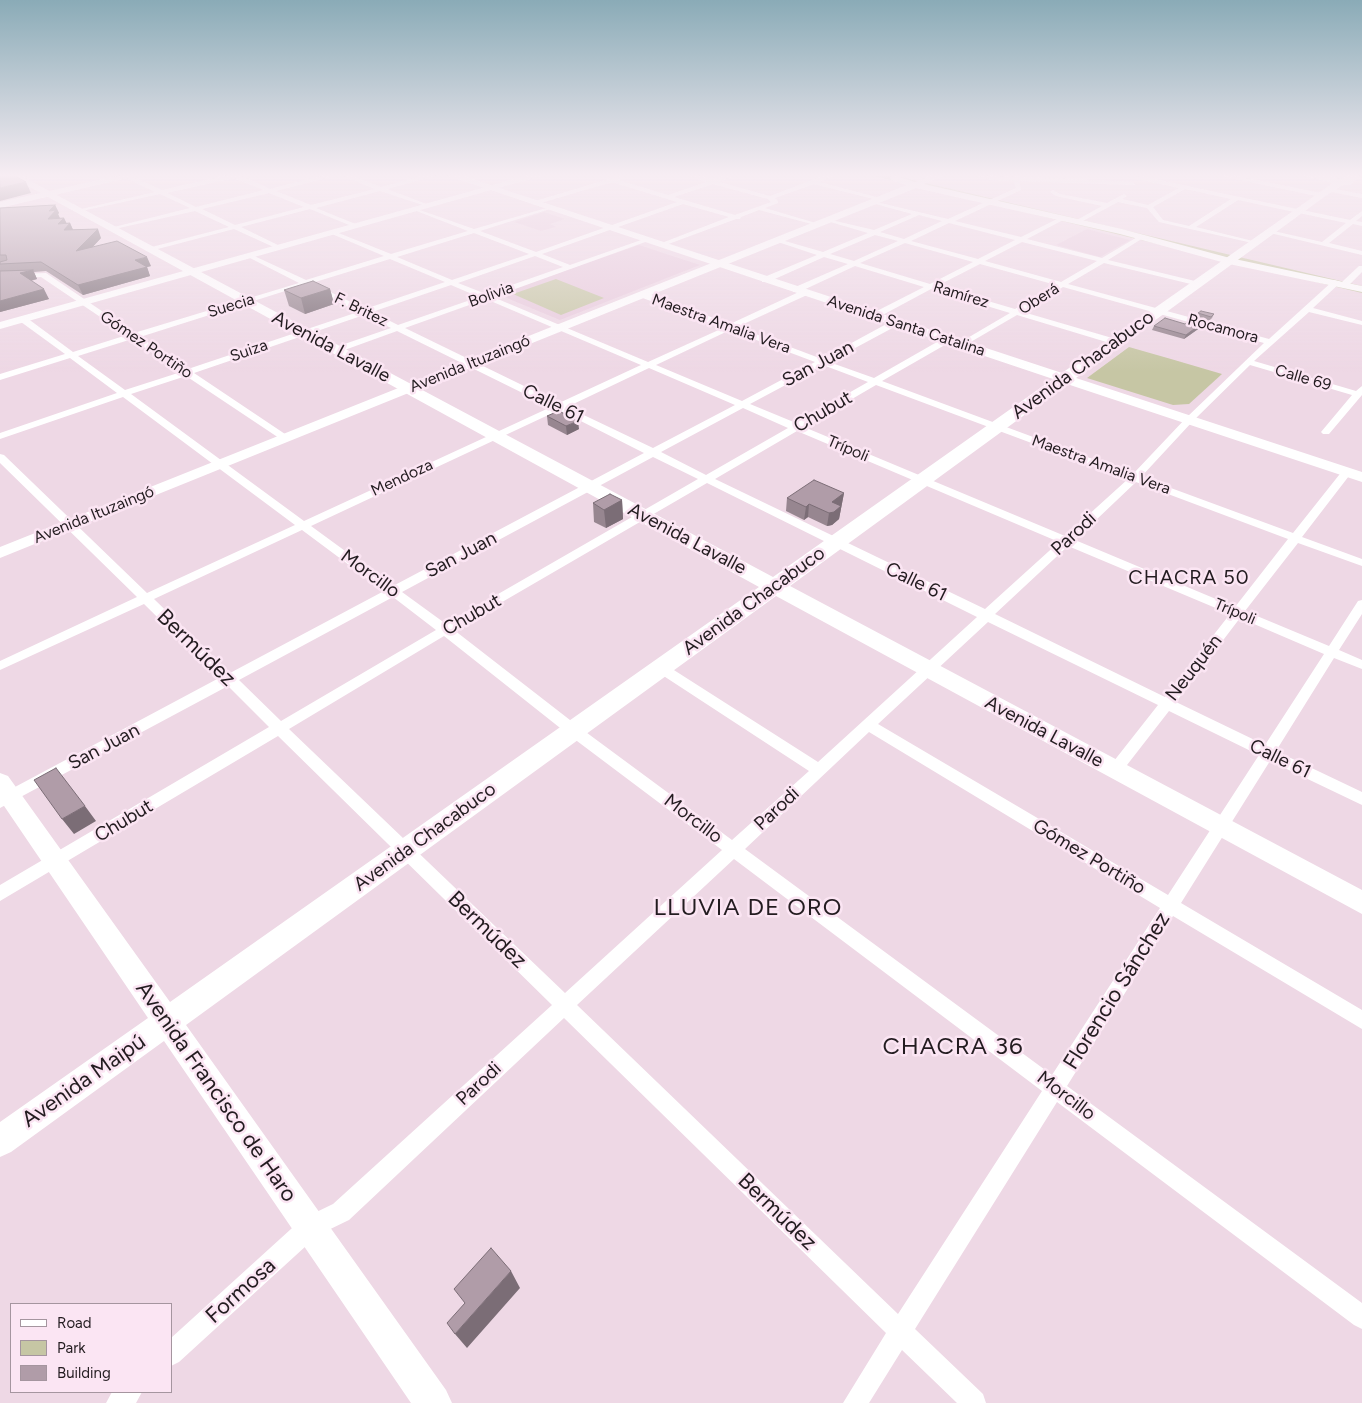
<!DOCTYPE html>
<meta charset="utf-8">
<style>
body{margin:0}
#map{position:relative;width:1362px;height:1403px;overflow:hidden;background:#eed8e5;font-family:Figtree,sans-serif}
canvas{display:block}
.legend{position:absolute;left:10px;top:1303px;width:162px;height:90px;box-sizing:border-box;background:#fbe5f3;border:1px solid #a5959f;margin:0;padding:6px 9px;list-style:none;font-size:15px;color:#231c20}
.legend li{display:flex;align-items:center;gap:10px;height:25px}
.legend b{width:25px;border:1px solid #a5959f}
</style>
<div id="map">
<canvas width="1362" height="1403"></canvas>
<ul class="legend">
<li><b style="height:6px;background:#fff"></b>Road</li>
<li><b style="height:14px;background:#c6c6a4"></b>Park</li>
<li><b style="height:14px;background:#b09ca8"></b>Building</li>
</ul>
</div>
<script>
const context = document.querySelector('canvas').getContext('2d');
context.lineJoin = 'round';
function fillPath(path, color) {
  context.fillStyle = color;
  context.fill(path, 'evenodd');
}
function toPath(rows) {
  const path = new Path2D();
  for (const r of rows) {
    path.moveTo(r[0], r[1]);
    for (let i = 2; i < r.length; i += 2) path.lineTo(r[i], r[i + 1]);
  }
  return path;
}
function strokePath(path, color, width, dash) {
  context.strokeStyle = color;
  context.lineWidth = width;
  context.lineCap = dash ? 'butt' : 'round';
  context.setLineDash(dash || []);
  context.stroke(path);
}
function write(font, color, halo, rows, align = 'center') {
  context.font = font + ' Figtree,sans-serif';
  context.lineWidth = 5;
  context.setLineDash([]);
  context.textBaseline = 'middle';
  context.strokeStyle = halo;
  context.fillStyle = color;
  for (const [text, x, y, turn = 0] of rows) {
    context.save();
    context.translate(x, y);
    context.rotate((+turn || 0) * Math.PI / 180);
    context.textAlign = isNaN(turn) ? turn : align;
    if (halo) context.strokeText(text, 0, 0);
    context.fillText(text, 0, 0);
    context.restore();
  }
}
const built = toPath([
 [544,212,565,219,550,224,556,227,541,231,514,222],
 [1087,229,1130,240,1100,257,1056,245],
 [639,245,700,265,560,320,497,294]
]);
const green = toPath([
 [870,175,892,175,1362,286,1362,293],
 [556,279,604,298,561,315,513,294],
 [1129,347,1171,359,1222,374,1189,404,1173,405,1087,378]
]);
const street = toPath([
 [21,175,32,175,17,180,14,178,21,175],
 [128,175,162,190,228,175,240,175,270,189,325,175,337,175,276,191,311,205,375,189,340,175,349,175,381,187,426,175,437,175,387,189,429,205,429,207,380,191,316,208,358,225,358,227,354,227,310,209,241,227,282,247,282,249,278,249,234,229,150,251,147,249,148,248,229,227,195,211,110,230,110,228,190,208,160,194,77,212,77,210,155,192,126,178,126,176,128,175],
 [233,178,264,190,196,207,167,193,233,178],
 [269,193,304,207,235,225,202,209,269,193],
 [687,175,698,175,713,180,726,175,736,175,719,182,770,196,826,175,835,175,819,182,884,199,881,201,814,184,775,198,778,201,778,203,765,208,819,224,819,226,759,210,741,217,740,219,736,219,663,246,659,246,659,244,729,217,683,204,542,254,570,265,644,239,648,239,648,241,493,297,648,362,723,328,640,297,640,293,646,293,730,324,801,291,807,291,807,295,737,327,822,359,892,321,898,321,898,325,829,362,874,378,944,338,950,338,950,342,882,381,1133,474,1186,418,1264,343,1063,287,1023,312,1119,340,1119,344,1113,344,1017,315,962,347,958,345,959,343,1010,313,931,289,877,318,871,318,871,314,924,287,855,266,799,292,793,292,793,288,848,264,824,257,768,282,762,282,762,278,817,255,775,241,778,239,823,252,868,233,827,221,827,219,874,230,912,214,872,203,872,201,948,219,1016,188,1014,181,992,180,976,175,1133,182,1135,185,1019,181,1021,190,955,221,1021,237,1061,217,1065,217,1065,219,1027,239,1102,258,1139,236,1143,236,1143,238,1108,260,1199,282,1199,286,1104,263,1068,284,1269,339,1334,280,1341,282,1313,308,1362,321,1362,325,1309,312,1254,361,1356,391,1362,386,1362,395,1329,434,1323,434,1321,432,1352,395,1250,365,1192,422,1141,477,1293,533,1343,470,1351,470,1352,472,1302,537,1362,559,1362,566,1298,543,1245,611,1329,646,1358,601,1362,600,1362,614,1339,650,1362,660,1362,669,1334,658,1276,751,1362,792,1362,805,1270,761,1181,903,1362,1010,1362,1029,1173,916,1067,1086,1362,1303,1362,1329,1354,1325,1057,1102,915,1329,983,1394,986,1403,957,1403,902,1350,869,1403,843,1403,886,1333,564,1018,349,1220,318,1235,179,1362,171,1366,171,1338,302,1219,333,1204,552,1005,278,736,0,901,0,885,269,727,228,686,0,808,0,795,219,678,144,604,0,670,0,661,137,597,0,463,0,454,4,455,147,593,295,525,123,397,0,439,0,433,117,393,70,358,0,380,0,374,65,354,21,322,21,318,27,318,73,352,127,335,41,277,0,279,0,275,46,273,134,333,299,283,248,257,248,255,252,255,306,280,384,256,332,234,332,232,336,232,391,254,468,231,414,210,414,208,474,229,550,207,550,209,480,231,536,252,677,202,612,182,534,205,532,202,619,176,622,178,618,180,668,195,707,182,687,175],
 [713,184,768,199,771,202,735,215,674,197,713,184],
 [919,215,942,221,904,239,880,232,919,215],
 [949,223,1015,240,978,259,911,241,949,223],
 [474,233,529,254,452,280,397,257,474,233],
 [875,235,898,241,854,261,830,254,875,235],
 [1022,242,1097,261,1061,282,985,261,1022,242],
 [905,243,973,262,930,284,860,263,905,243],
 [535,256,563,267,486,294,458,283,535,256],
 [390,259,445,282,365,309,312,283,390,259],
 [980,264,1056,285,1015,309,937,286,980,264],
 [304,285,358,312,188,369,140,337,304,285],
 [451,285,479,297,398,325,372,312,451,285],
 [486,299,641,365,559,403,405,328,486,299],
 [364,315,391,328,333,348,333,352,339,352,397,331,551,407,304,521,131,394,186,376,282,440,288,440,288,436,194,373,364,315],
 [730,330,815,362,742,401,656,365,730,330],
 [132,339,181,372,125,390,78,356,132,339],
 [823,365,868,382,796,423,750,404,823,365],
 [649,368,735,405,653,448,567,407,649,368],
 [876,385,1128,479,1065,536,804,427,876,385],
 [743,408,788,428,706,475,661,452,743,408],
 [559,410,644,453,393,586,311,526,559,410],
 [797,431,1059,542,985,609,715,479,797,431],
 [653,457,698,479,446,624,402,592,653,457],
 [1136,482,1288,539,1235,607,1075,540,1136,482],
 [707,483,977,617,818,762,666,665,656,665,654,668,656,671,809,771,732,840,579,727,454,630,707,483],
 [302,530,384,591,230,673,154,599,302,530],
 [1068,546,1230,614,1165,697,995,614,1068,546],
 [393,597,436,630,281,721,239,680,393,597],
 [1240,618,1324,654,1265,745,1176,702,1240,618],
 [988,622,1158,705,1110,766,1108,770,1110,774,1115,776,1120,774,1169,711,1259,755,1168,895,878,724,988,622],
 [444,636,569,735,722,850,565,993,289,729,444,636],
 [869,732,1160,908,1052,1075,745,849,869,732],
 [734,859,1042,1091,898,1314,577,1005,734,859],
 [1231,175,1321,193,1324,195,1321,197,1222,176,1231,175],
 [1139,176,1350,220,1362,211,1362,216,1356,221,1362,222,1362,226,1353,224,1329,243,1362,251,1362,255,1266,232,1269,230,1322,242,1346,223,1238,200,1196,227,1257,242,1257,244,1159,222,1147,208,1118,202,1079,223,1075,223,1075,221,1102,206,1056,196,1050,192,1053,190,1060,194,1107,203,1124,194,1127,196,1122,199,1148,205,1179,188,1137,179,1139,176],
 [1185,189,1231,199,1189,226,1163,220,1153,207,1185,189],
 [1329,188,1362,194,1362,198,1327,191,1329,188],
 [1359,266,1362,266,1362,272,1348,286,1342,286,1342,282,1359,266],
 [112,1392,142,1392,136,1403,106,1403,112,1392]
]);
const secondary = toPath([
 [122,175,139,175,0,208,0,202,122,175],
 [529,175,544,175,0,329,0,322,529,175],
 [894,175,915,182,932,175,944,175,924,184,1122,229,1230,258,1362,286,1362,292,1229,264,1120,234,916,188,0,558,0,547,907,185,891,180,890,178,894,175]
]);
const primary = toPath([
 [8,175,19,175,773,577,1053,379,446,175,460,175,1062,373,1333,183,1303,175,1322,175,1342,179,1350,175,1360,175,1350,185,1343,185,1324,197,1076,378,1362,472,1362,482,1067,384,790,586,1362,890,1362,914,776,596,186,1025,446,1390,452,1403,411,1403,164,1041,11,1152,0,1157,0,1122,148,1018,0,800,0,773,8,776,170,1002,759,587,8,175]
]);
const wall = toPath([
 [55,205,59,213,58,214,60,218,64,218,66,223,70,223,73,230,101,238,92,247,151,266,147,267,150,276,83,295,46,271,34,272,37,279,31,281,49,299,0,312,0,208],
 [330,289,334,304,305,314,289,306,284,290],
 [1198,313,1214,314,1212,318,1209,321,1196,317],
 [1202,323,1201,327,1184,339,1152,330,1154,326],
 [547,416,579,429,567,435,548,425],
 [844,493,839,519,832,525,827,526,808,517,804,520,786,511,787,498],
 [622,500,623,519,606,528,594,522,593,503]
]);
const shadedWall = toPath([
 [26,182,31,193,0,201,0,188],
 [55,205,59,213,58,214,60,219,48,219,49,211],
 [64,218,68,226,70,223,74,232,68,239,58,224],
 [98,229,101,238,80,261,76,251],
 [147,257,151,266,147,267,150,276,83,295,78,285,135,260],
 [33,270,37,279,24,282,20,273],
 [44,289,49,299,0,312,0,301],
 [330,289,334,304,305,314,301,298],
 [1202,323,1201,327,1184,339,1186,335],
 [578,421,579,429,567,435,566,426],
 [844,493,839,519,832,525,827,526,829,513,832,502],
 [622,500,623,519,606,528,604,510],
 [809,504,808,517,804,520,806,507],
 [85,806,96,821,74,834,62,819],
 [511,1271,520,1288,467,1348,455,1334]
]);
const building = toPath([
 [0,175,13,175,26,182,0,188,0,175],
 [55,205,49,211,56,210,48,219,64,218,58,224,70,223,64,230,98,229,76,251,117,241,147,257,135,260,147,267,78,285,41,262,0,264,0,262,7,260,6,255,0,255,0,208,55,205],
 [33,270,20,273,44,289,0,301,0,271,33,270],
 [313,281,330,289,301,298,284,290,313,281],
 [1201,311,1214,314,1211,317,1198,313,1201,311],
 [1165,318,1185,324,1190,320,1202,323,1186,335,1154,326,1165,318],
 [559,411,578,421,566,426,547,416,559,411],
 [814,480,844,493,832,502,841,506,834,512,829,513,809,504,806,507,787,498,814,480],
 [610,494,622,500,604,510,593,503,610,494],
 [56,768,85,806,62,819,34,780,56,768],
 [491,1248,511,1271,455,1334,447,1323,465,1303,454,1289,491,1248]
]);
const farStreetnames = [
 ["Bolivia",491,295,-20],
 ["Ramírez",961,295,17],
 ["Oberá",1039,299,-32],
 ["Suecia",231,306,-17],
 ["F. Britez",361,310,26],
 ["Maestra Amalia Vera",721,324,20],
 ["Avenida Santa Catalina",906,326,18],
 ["Rocamora",1223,329,15],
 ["Gómez Portiño",146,345,34],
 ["Suiza",249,351,-19],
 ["Avenida Ituzaingó",470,364,-22],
 ["Calle 69",1303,378,16],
 ["Trípoli",848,449,23],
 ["Maestra Amalia Vera",1101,465,20],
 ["Mendoza",402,478,-25],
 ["Avenida Ituzaingó",94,515,-22],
 ["Trípoli",1235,612,23]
];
const streetNames = [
 ["Avenida Lavalle",331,347,28],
 ["San Juan",818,364,-28],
 ["Avenida Chacabuco",1083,365,-36],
 ["Calle 61",553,404,26],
 ["Chubut",823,412,-30],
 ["Parodi",1074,534,-43],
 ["Avenida Lavalle",687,539,28],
 ["San Juan",461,555,-28],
 ["Morcillo",370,574,36],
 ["Calle 61",916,582,26],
 ["Avenida Chacabuco",754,601,-36],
 ["Chubut",472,615,-30],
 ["Neuquén",1194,668,-52],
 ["Avenida Lavalle",1044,732,28],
 ["San Juan",104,747,-28],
 ["Calle 61",1280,759,26],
 ["Parodi",777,809,-43],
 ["Morcillo",693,819,37],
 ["Chubut",124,821,-31],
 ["Avenida Chacabuco",425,837,-36],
 ["Gómez Portiño",1089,857,31],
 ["Parodi",479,1084,-43],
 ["Morcillo",1066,1096,37]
];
const neighbourhoodNames = [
 ["CHACRA 50",1189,578]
];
const nearStreetnames = [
 ["Bermúdez",196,648,44],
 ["Bermúdez",487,930,44],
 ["Florencio Sánchez",1117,991,-58],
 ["Avenida Maipú",84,1081,-35],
 ["Avenida Francisco de Haro",216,1092,55],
 ["Bermúdez",777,1212,44],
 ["Formosa",241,1291,-42]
];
const nearNeighbourhoodnames = [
 ["LLUVIA DE ORO",748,908],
 ["CHACRA 36",953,1047]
];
fillPath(built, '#e8cbdd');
fillPath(green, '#c6c6a4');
fillPath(street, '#fff');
fillPath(secondary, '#fff');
fillPath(primary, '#fff');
fillPath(wall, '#978690');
fillPath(shadedWall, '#7b6d76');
fillPath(building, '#b09ca8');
strokePath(building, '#7b6d76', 1);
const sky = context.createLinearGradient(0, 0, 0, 372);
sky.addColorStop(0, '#8aabb7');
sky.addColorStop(0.47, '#f7edf3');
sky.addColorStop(1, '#f7edf300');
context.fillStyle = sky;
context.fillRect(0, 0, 1362, 372);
write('16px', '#231c20', '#fbe5f3', farStreetnames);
write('19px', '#231c20', '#fbe5f3', streetNames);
context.letterSpacing = '1px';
write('20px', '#231c20', '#fbe5f3', neighbourhoodNames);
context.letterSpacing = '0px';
write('22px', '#231c20', '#fbe5f3', nearStreetnames);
context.letterSpacing = '1px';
write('24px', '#231c20', '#fbe5f3', nearNeighbourhoodnames);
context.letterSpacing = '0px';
</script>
